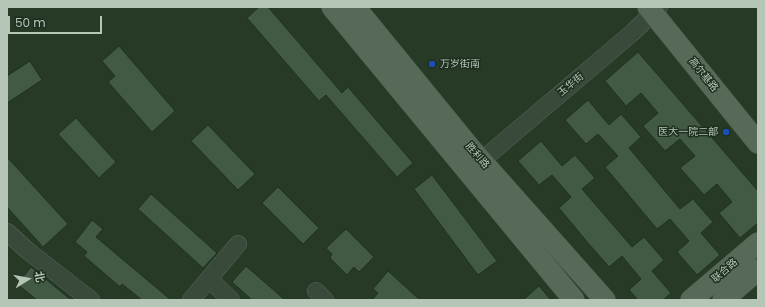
<!DOCTYPE html>
<meta charset="utf-8">
<style>
body{margin:0}
#map{position:relative;width:765px;height:307px;overflow:hidden;background:#263a26;font-family:Poppins,"Noto Sans SC",sans-serif}
canvas{display:block}
.frame{position:absolute;inset:0;border:8px solid #b5c6b6;pointer-events:none}
.north{position:absolute;left:8px;top:259px;width:40px;height:40px;-webkit-text-stroke:3px #1e2f1f;paint-order:stroke;rotate:79deg;font-size:11px;font-weight:700;line-height:16px;text-align:center;color:#b5c6b6}
.north::after{content:'';display:block;margin:auto;width:14px;height:18px;background:#b5c6b6;clip-path:polygon(50% 0,100% 100%,50% 72%,0 100%)}
.scale{position:absolute;left:8px;top:16px;width:94px;height:18px;box-sizing:border-box;border:2px solid #b5c6b6;border-top:0;padding-left:5px;font-size:12px;line-height:14px;white-space:nowrap;color:#b5c6b6;-webkit-text-stroke:3px #1e2f1f;paint-order:stroke}
</style>
<div id="map">
<canvas width="765" height="307"></canvas>
<div class="frame"></div>
<div class="north">北</div>
<div class="scale">50 m</div>
</div>
<script>
const context = document.querySelector('canvas').getContext('2d');
context.lineJoin = 'round';
function fillPath(path, color) {
  context.fillStyle = color;
  context.fill(path, 'evenodd');
}
function toPath(rows) {
  const path = new Path2D();
  for (const r of rows) {
    path.moveTo(r[0], r[1]);
    for (let i = 2; i < r.length; i += 2) path.lineTo(r[i], r[i + 1]);
  }
  return path;
}
function strokePath(path, color, width, dash) {
  context.strokeStyle = color;
  context.lineWidth = width;
  context.lineCap = dash ? 'butt' : 'round';
  context.setLineDash(dash || []);
  context.stroke(path);
}
function write(font, color, halo, rows, align = 'center') {
  context.font = font + ' Poppins,"Noto Sans SC",sans-serif';
  context.lineWidth = 3;
  context.setLineDash([]);
  context.textBaseline = 'middle';
  context.strokeStyle = halo;
  context.fillStyle = color;
  for (const [text, x, y, turn = 0] of rows) {
    context.save();
    context.translate(x, y);
    context.rotate((+turn || 0) * Math.PI / 180);
    context.textAlign = isNaN(turn) ? turn : align;
    if (halo) context.strokeText(text, 0, 0);
    context.fillText(text, 0, 0);
    context.restore();
  }
}
const building = toPath([
 [259,7,268,7,342,93,348,87,413,163,397,177,326,95,319,101,247,18,259,7],
 [119,46,175,111,152,132,108,82,115,76,102,61,119,46],
 [638,52,758,191,758,223,740,238,719,213,732,202,717,184,704,195,680,168,695,156,680,139,665,151,643,126,658,113,641,93,626,106,605,81,638,52],
 [30,61,42,80,7,103,7,76,30,61],
 [588,100,609,125,621,114,641,137,629,148,680,209,693,199,713,222,701,233,720,255,697,275,677,252,689,241,670,219,657,229,605,167,618,156,598,134,586,144,565,120,588,100],
 [76,118,116,162,99,178,58,134,76,118],
 [208,125,255,174,238,190,191,141,208,125],
 [541,141,562,166,575,155,595,178,582,189,632,247,644,237,664,260,652,271,671,293,663,300,638,300,629,290,641,279,622,256,609,267,588,243,559,208,571,197,552,175,539,185,518,161,541,141],
 [7,157,68,224,43,247,7,207,7,157],
 [432,175,497,261,478,275,414,189,432,175],
 [278,187,319,228,303,244,262,203,278,187],
 [151,194,217,253,203,268,138,209,151,194],
 [92,220,103,229,96,237,171,300,142,300,122,284,120,287,84,256,87,252,75,242,92,220],
 [346,229,374,257,359,272,354,267,347,275,330,258,332,254,326,248,346,229],
 [246,266,285,300,252,300,232,282,246,266],
 [31,267,71,300,37,300,17,284,31,267],
 [388,271,420,300,372,300,378,293,373,289,388,271],
 [539,286,551,300,523,300,539,286]
]);
const minor = toPath([
 [481,161,632,33,659,7],
 [7,232,28,251,91,300],
 [209,279,231,300],
 [316,291,325,300],
 [191,300,238,244]
]);
const major = toPath([
 [332,7,574,300],
 [355,7,471,149,605,300],
 [648,7,758,143],
 [691,300,758,243],
 [723,300,758,270]
]);
const markers = [
 [432,64,4,"#1a4fb4"],
 [726,132,4,"#1a4fb4"]
];
const poiNames = [
 ["万岁街南",440,64],
 ["医大一院二部",718,132,"right"]
];
const streetNames = [
 ["高尔基路",703,75,51],
 ["玉华街",571,85,-40],
 ["胜利路",477,156,49],
 ["联合路",725,271,-41]
];
fillPath(building, '#425943');
strokePath(building, '#203121', 1);
strokePath(minor, '#5a6b5b', 18);
strokePath(major, '#455646', 22);
strokePath(minor, '#394a3a', 17);
strokePath(major, '#576a58', 21);
for (const [x, y, r, color] of markers) {
  const dot = new Path2D();
  dot.arc(x, y, r, 0, 2 * Math.PI);
  context.fillStyle = color;
  context.fill(dot);
  strokePath(dot, '#1e2f1f', 1.5);
}
write('10px', '#b5c6b6', '#1e2f1f', poiNames, 'left');
write('10px', '#b5c6b6', '#1e2f1f', streetNames);
</script>
